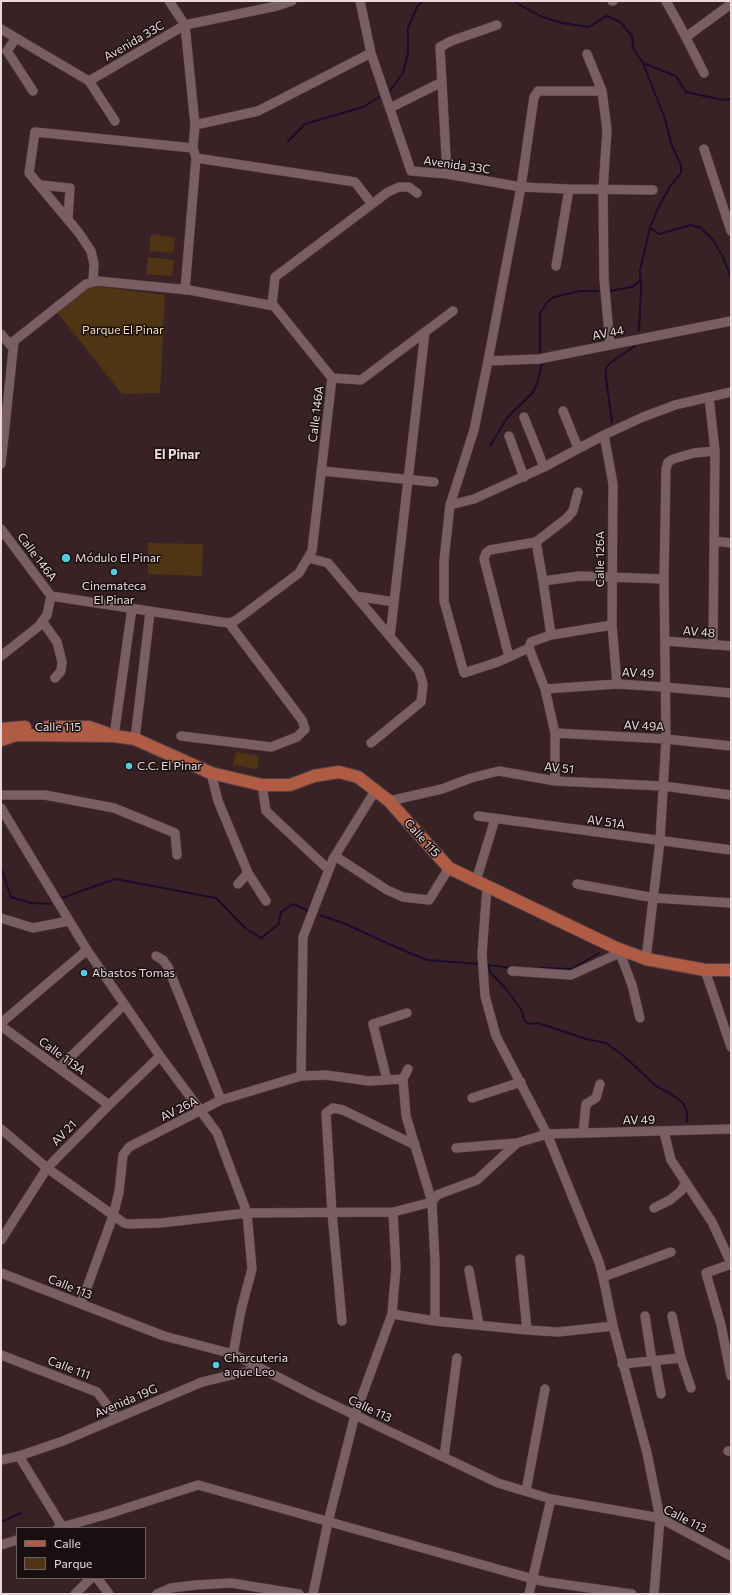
<!DOCTYPE html>
<meta charset="utf-8">
<style>
body{margin:0}
#map{position:relative;width:732px;height:1595px;overflow:hidden;background:#382226;font-family:Commissioner,sans-serif}
canvas{display:block}
.frame{position:absolute;inset:0;border:2px solid #eadadd;pointer-events:none}
.legend{position:absolute;left:16px;top:1527px;width:130px;height:52px;box-sizing:border-box;background:#190f10;border:1px solid #6d6062;margin:0;padding:5px 7px;list-style:none;font-size:12px;color:#eadadd}
.legend li{display:flex;align-items:center;gap:8px;height:20px}
.legend b{width:20px;border:1px solid #6d6062}
</style>
<div id="map">
<canvas width="732" height="1595"></canvas>
<div class="frame"></div>
<ul class="legend">
<li><b style="height:5px;background:#b05b43"></b>Calle</li>
<li><b style="height:11px;background:#4f3514"></b>Parque</li>
</ul>
</div>
<script>
const context = document.querySelector('canvas').getContext('2d');
context.lineJoin = 'round';
function fillPath(path, color) {
  context.fillStyle = color;
  context.fill(path, 'evenodd');
}
function toPath(rows) {
  const path = new Path2D();
  for (const r of rows) {
    path.moveTo(r[0], r[1]);
    for (let i = 2; i < r.length; i += 2) path.lineTo(r[i], r[i + 1]);
  }
  return path;
}
function strokePath(path, color, width, dash) {
  context.strokeStyle = color;
  context.lineWidth = width;
  context.lineCap = dash ? 'butt' : 'round';
  context.setLineDash(dash || []);
  context.stroke(path);
}
function write(font, color, halo, rows, align = 'center') {
  context.font = font + ' Commissioner,sans-serif';
  context.lineWidth = 3;
  context.setLineDash([]);
  context.textBaseline = 'middle';
  context.strokeStyle = halo;
  context.fillStyle = color;
  for (const [text, x, y, turn = 0] of rows) {
    context.save();
    context.translate(x, y);
    context.rotate((+turn || 0) * Math.PI / 180);
    context.textAlign = isNaN(turn) ? turn : align;
    if (halo) context.strokeText(text, 0, 0);
    context.fillText(text, 0, 0);
    context.restore();
  }
}
const green = toPath([
 [151,234,175,238,173,253,149,251],
 [148,257,174,260,172,276,146,274],
 [96,286,165,295,160,393,122,394,57,312,88,289],
 [148,543,203,544,202,576,148,574],
 [236,752,259,756,257,769,233,765]
]);
const stream = toPath([
 [513,1,540,16,562,23,589,27,606,16,619,21,632,36,633,48,643,63,665,119,672,146,681,165,681,173,671,185,658,208,650,228,640,270,641,289,639,331],
 [643,63,676,76,686,92,723,100,731,99],
 [390,91,403,73,408,53,408,28,417,7,423,1],
 [288,141,305,124,363,107,379,97],
 [650,228,659,234,691,225,701,228,713,240,723,257,731,278],
 [609,291,632,287,641,280],
 [540,353,540,313,548,301,554,297,580,291,598,291],
 [612,422,606,378,606,368,610,363,635,346],
 [490,446,507,418,533,392,537,384,542,363],
 [1,868,11,897,31,903,50,904],
 [62,898,115,879,216,898,245,928,261,938,279,924,281,912,293,904,309,911],
 [320,915,348,925,391,945,427,960,479,964],
 [512,968,488,965,490,972,507,990,522,1011,524,1020,529,1024,538,1023,586,1039,606,1043,625,1057,656,1086,671,1094,683,1103,687,1112,687,1122],
 [540,968,572,969,599,953],
 [1,1522,21,1513]
]);
const minor = toPath([
 [169,1,185,25,195,125,193,148,196,158,185,290],
 [360,1,371,53,411,171,447,174,521,187,569,189,653,190],
 [612,1,613,1],
 [666,1,681,28,704,73],
 [1,29,89,81,185,25,277,6,292,1],
 [686,37,731,4],
 [16,38,7,51,33,91],
 [587,54,602,91,607,130,603,190,604,279,610,344],
 [89,81,115,121],
 [602,91,538,91,534,97,521,187,488,361,474,430,450,505,444,560,444,601,464,673,498,662,529,648,531,642,551,635,612,625],
 [390,108,442,82],
 [195,125,258,111,371,53],
 [704,149,731,231],
 [196,158,355,182,372,204],
 [447,174,440,47,451,41,497,25],
 [40,185,70,188,68,219],
 [556,266,569,189],
 [93,282,94,264,91,251,79,233,29,173,35,132,193,148],
 [272,305,275,277,388,192,399,187,409,187,417,193],
 [1,334,13,348],
 [488,361,539,359,731,321],
 [332,378,361,380,453,311],
 [709,397,715,451,713,645],
 [563,411,578,448],
 [524,417,544,467],
 [604,435,613,484,612,625,617,684],
 [509,436,524,477],
 [1,464,14,341,86,284,97,281,189,290,274,306,332,378,312,551,299,573,235,621,229,623,221,622,51,596,1,529],
 [322,471,434,482],
 [450,505,474,499,544,467,604,435,643,417,675,405,731,392],
 [714,541,731,543],
 [536,542,543,581,551,635],
 [308,558,328,563,419,671,423,684,421,702,371,743],
 [543,581,580,576,664,579],
 [356,596,394,602],
 [42,621,57,642,62,662,61,671,55,678],
 [390,637,425,332],
 [665,641,731,646],
 [529,648,545,689,555,733,555,781],
 [1,656,39,626,47,615,51,596],
 [509,657,484,559,486,553,490,550,536,542,567,518,573,511,578,492],
 [545,689,617,684,664,687,731,693],
 [555,733,666,739,731,746],
 [114,736,132,608],
 [181,736,271,747,297,737,305,729,302,720,229,623],
 [135,739,150,612],
 [211,773,218,801,248,873,266,901],
 [262,785,266,811,329,870],
 [1,795,45,795,114,808,175,833,177,855],
 [389,801,442,789,471,778,499,771,555,781,663,786,731,795],
 [1,808,87,950,160,1056,217,1133,247,1213,252,1269,241,1310,233,1354],
 [478,816,731,850],
 [335,856,387,890,403,897,429,900,449,868],
 [476,881,495,819],
 [238,884,248,873],
 [577,884,655,898,731,903],
 [487,887,482,954,485,996,496,1036,547,1134,599,1262,603,1277,613,1326,647,1453,660,1518,654,1594],
 [1,918,33,928,69,921],
 [620,953,632,985,640,1018],
 [156,956,163,960,168,967,221,1100],
 [646,959,660,841,666,739,664,579,666,469,668,462,673,459,694,453,715,451],
 [705,970,731,1047],
 [512,971,571,975,624,951],
 [1,1023,87,950],
 [1,1026,109,1105],
 [59,1068,124,1005],
 [408,1069,403,1079,406,1116,432,1202,435,1262,435,1321],
 [301,1076,303,937,333,859,375,791],
 [387,1080,373,1024,407,1013],
 [472,1098,521,1082],
 [1,1129,47,1168,124,1223,128,1224,161,1223,247,1213,393,1212,432,1202,437,1195,477,1180,517,1143,547,1134,731,1129],
 [664,1132,671,1160,712,1222,731,1263],
 [583,1133,586,1104,596,1098,600,1084],
 [456,1148,517,1143],
 [654,1208,670,1200,681,1191,686,1182],
 [1,1240,47,1168,109,1105,160,1056],
 [520,1259,527,1330],
 [731,1264,706,1273,721,1325,731,1376],
 [469,1270,479,1325],
 [1,1273,164,1336,233,1354,315,1396,498,1483,551,1499,660,1518,731,1556],
 [603,1277,671,1252],
 [81,1304,113,1216,119,1192,123,1155,129,1147,221,1100,301,1076,326,1075,369,1081,403,1079],
 [392,1314,435,1321,527,1330,558,1332,613,1326],
 [645,1316,652,1361],
 [672,1316,681,1358,691,1388],
 [342,1321,332,1213,326,1113,333,1108,343,1110,415,1145],
 [1,1355,97,1392,117,1418],
 [655,1361,661,1394],
 [622,1364,681,1358],
 [728,1451,731,1451],
 [19,1456,63,1528],
 [444,1457,457,1358],
 [1,1460,19,1456,63,1441,202,1382,240,1373,262,1369],
 [526,1491,545,1389],
 [58,1528,105,1515,198,1485,533,1579,547,1582,632,1594],
 [1,1545,17,1540],
 [97,1578,109,1594],
 [75,1594,91,1578],
 [157,1594,171,1588,196,1585,231,1583,299,1594],
 [313,1594,328,1522,355,1415,392,1314,396,1268,393,1212],
 [529,1594,551,1499]
]);
const major = toPath([
 [47,727,89,727,106,733],
 [1,729,25,727],
 [1,740,16,735,114,736,135,739,211,773,262,785,290,785,314,776,339,772,358,777,389,801,449,868,614,947,646,959,705,970,731,970]
]);
const markers = [
 [66,558,5,"#54cade"],
 [114,572,4,"#54cade"],
 [129,766,4,"#54cade"],
 [84,973,4,"#54cade"],
 [216,1365,4,"#54cade"]
];
const streetNames = [
 ["Avenida 33C",134,41,-30],
 ["Avenida 33C",457,165,8],
 ["AV 44",608,333,-11],
 ["Calle 146A",316,414,-83],
 ["Calle 146A",37,557,53],
 ["Calle 126A",600,559,-90],
 ["AV 48",699,632,5],
 ["AV 49",638,673,3],
 ["AV 49A",644,726,3],
 ["Calle 115",58,727],
 ["AV 51",559,768,6],
 ["AV 51A",606,822,8],
 ["Calle 115",422,838,48],
 ["Calle 113A",62,1056,36],
 ["AV 26A",179,1109,-27],
 ["AV 49",639,1120,-1],
 ["AV 21",64,1133,-46],
 ["Calle 113",70,1287,22],
 ["Calle 111",69,1368,21],
 ["Avenida 19G",126,1401,-23],
 ["Calle 113",370,1409,25],
 ["Calle 113",685,1519,27]
];
const parkNames = [
 ["Parque El Pinar",123,330]
];
const poiNames = [
 ["Módulo El Pinar",75,558],
 ["Cinemateca",114,586,"center"],
 ["El Pinar",114,600,"center"],
 ["C.C. El Pinar",137,766],
 ["Abastos Tomas",92,973],
 ["Charcuteria",224,1358],
 ["a que Leo",224,1372]
];
const neighbourhoodNames = [
 ["El Pinar",177,455]
];
fillPath(green, '#4f3514');
strokePath(stream, '#1c0c2b', 2);
strokePath(minor, '#544045', 10);
strokePath(major, '#544045', 14);
strokePath(minor, '#795e63', 9);
strokePath(major, '#b05b43', 12);
for (const [x, y, r, color] of markers) {
  const dot = new Path2D();
  dot.arc(x, y, r, 0, 2 * Math.PI);
  context.fillStyle = color;
  context.fill(dot);
  strokePath(dot, '#190f10', 1.5);
}
write('12px', '#eadadd', '#190f10', streetNames);
write('12px', '#fbddbb', '#190f10', parkNames);
write('12px', '#eadadd', '#190f10', poiNames, 'left');
write('bold 13px', '#eadadd', '#190f10', neighbourhoodNames);
</script>
